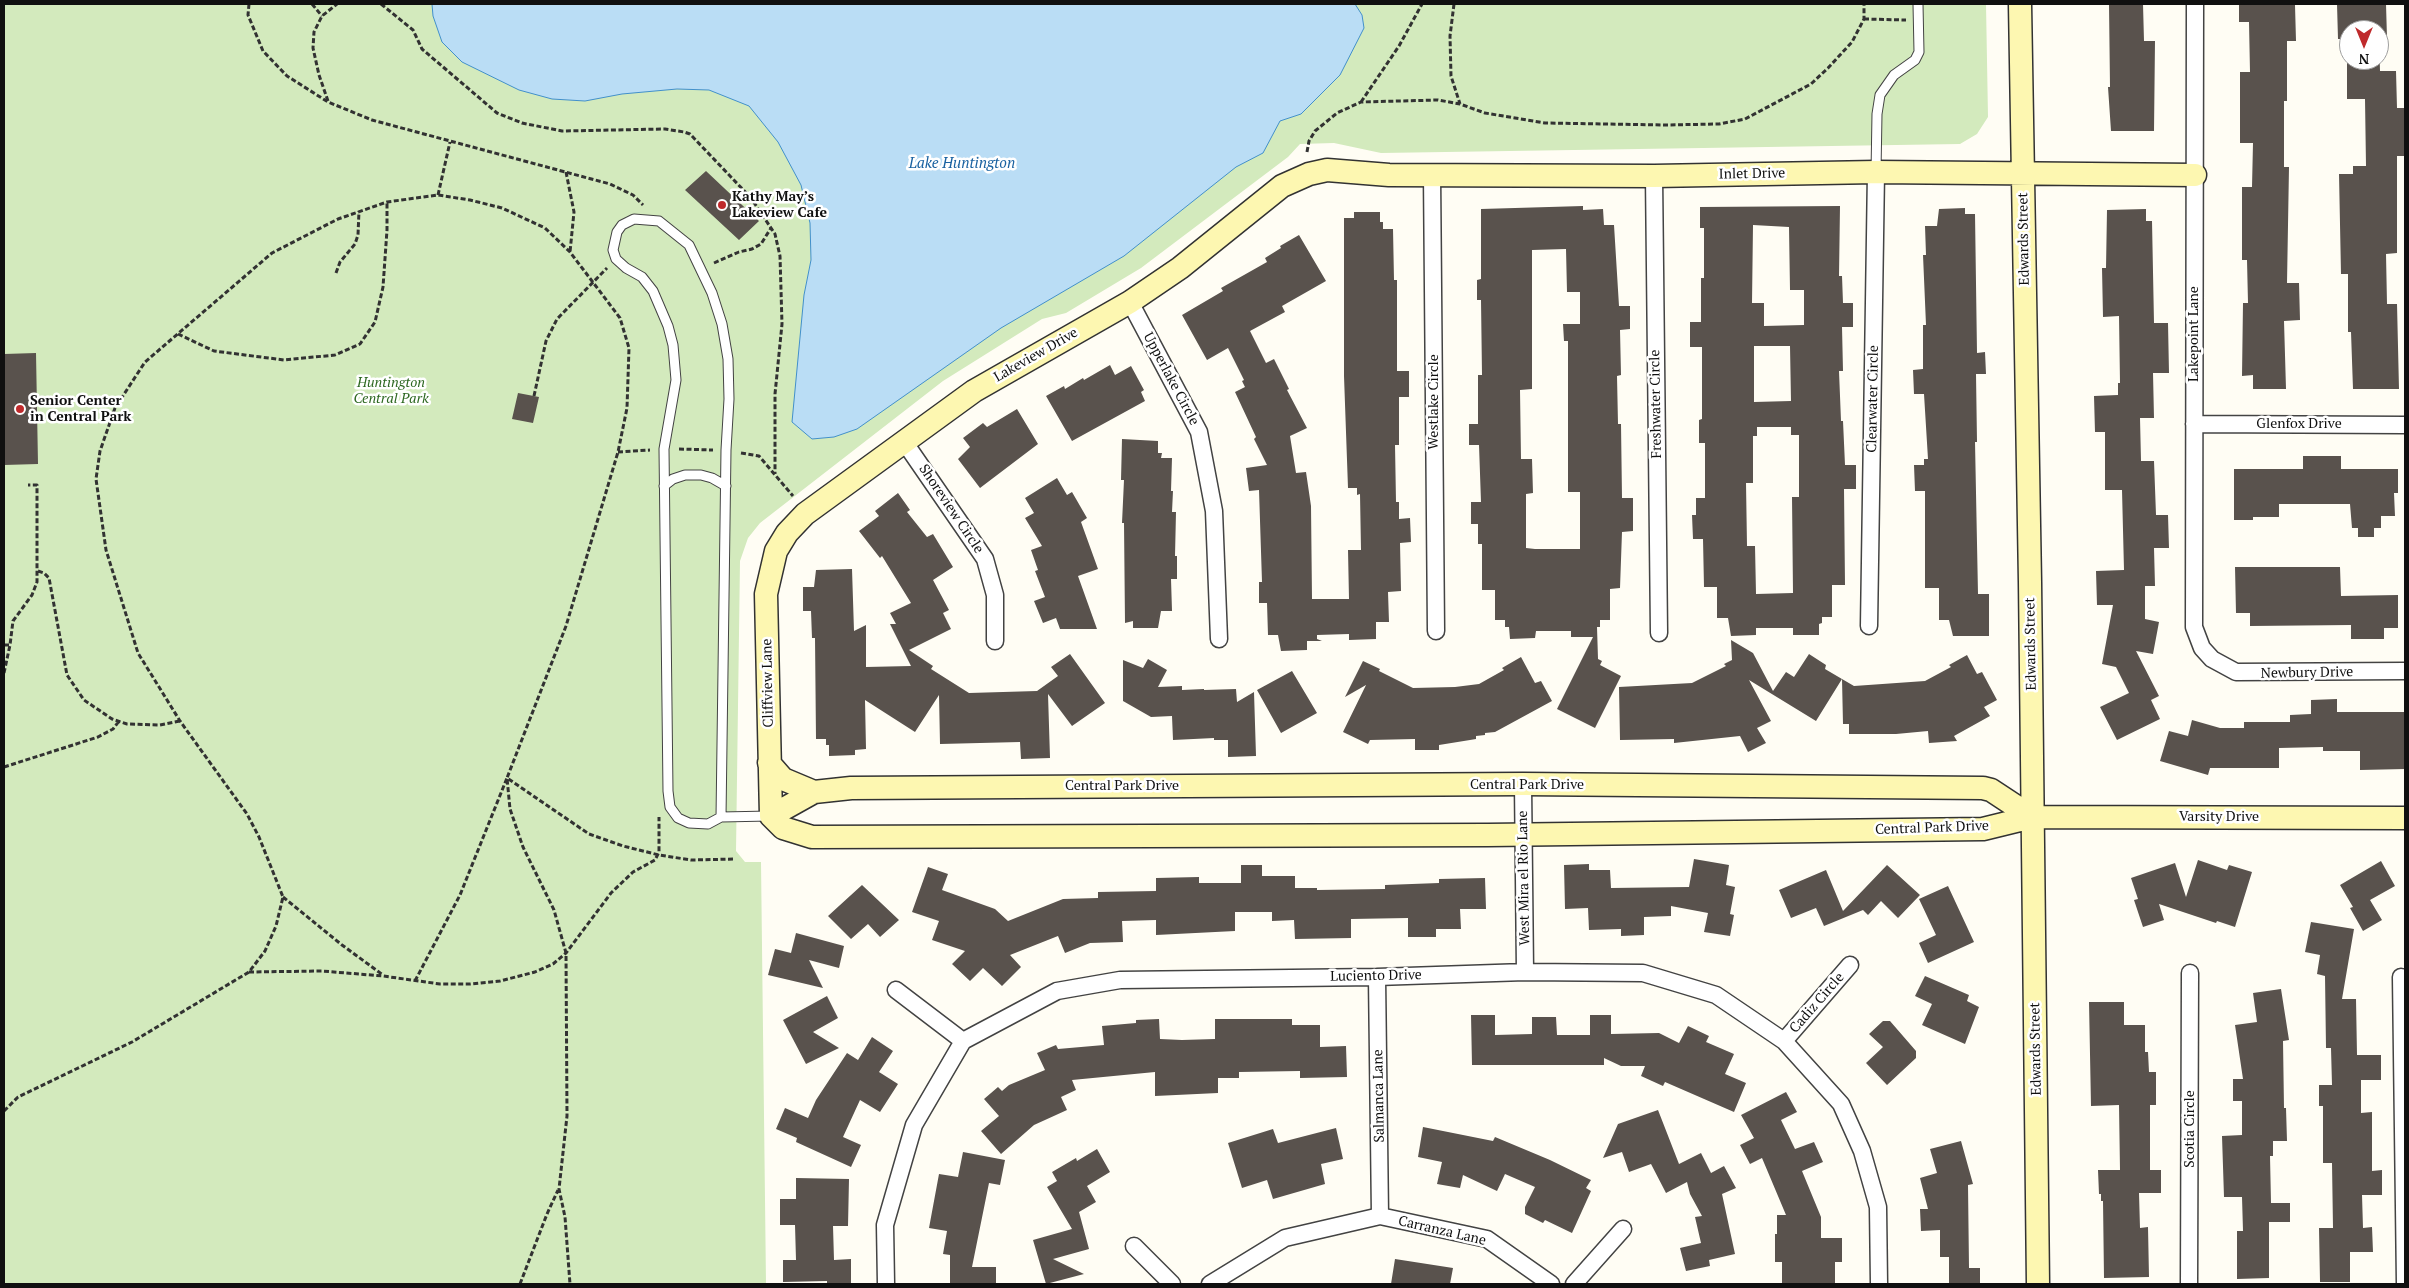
<!DOCTYPE html>
<meta charset="utf-8">
<style>
body{margin:0}
#map{position:relative;width:2409px;height:1288px;overflow:hidden;background:#fffdf4;font-family:"PT Serif",serif}
canvas{display:block}
.frame{position:absolute;inset:0;border:5px solid #101010;pointer-events:none}
.north{position:absolute;left:2339px;top:20px;width:50px;height:50px;box-sizing:border-box;background:#fff;border:1px solid #9f9f9f;border-radius:50%;rotate:180deg;font-size:14px;font-weight:700;line-height:20px;text-align:center;color:#101010}
.north::after{content:'';display:block;margin:auto;width:18px;height:22px;background:#bf2a2c;clip-path:polygon(50% 0,100% 100%,50% 72%,0 100%)}
</style>
<div id="map">
<canvas width="2409" height="1288"></canvas>
<div class="frame"></div>
<div class="north">N</div>
</div>
<script>
const context = document.querySelector('canvas').getContext('2d');
context.lineJoin = 'round';
function fillPath(path, color) {
  context.fillStyle = color;
  context.fill(path, 'evenodd');
}
function toPath(rows) {
  const path = new Path2D();
  for (const r of rows) {
    path.moveTo(r[0], r[1]);
    for (let i = 2; i < r.length; i += 2) path.lineTo(r[i], r[i + 1]);
  }
  return path;
}
function strokePath(path, color, width, dash) {
  context.strokeStyle = color;
  context.lineWidth = width;
  context.lineCap = dash ? 'butt' : 'round';
  context.setLineDash(dash || []);
  context.stroke(path);
}
function write(font, color, halo, rows, align = 'center') {
  context.font = font + ' "PT Serif",serif';
  context.lineWidth = 5;
  context.setLineDash([]);
  context.textBaseline = 'middle';
  context.strokeStyle = halo;
  context.fillStyle = color;
  for (const [text, x, y, turn = 0] of rows) {
    context.save();
    context.translate(x, y);
    context.rotate((+turn || 0) * Math.PI / 180);
    context.textAlign = isNaN(turn) ? turn : align;
    if (halo) context.strokeText(text, 0, 0);
    context.fillText(text, 0, 0);
    context.restore();
  }
}
const green = toPath([
 [4,4,1986,4,1988,117,1977,134,1960,144,1381,153,1334,143,1300,144,1288,157,1141,268,1066,313,1042,319,943,381,760,523,748,538,740,561,736,851,745,862,761,862,766,1284,4,1284]
]);
const water = toPath([
 [432,4,1355,4,1362,15,1364,28,1340,75,1301,114,1280,121,1263,153,1236,167,1124,256,1001,328,857,429,834,437,812,439,792,422,804,295,811,260,810,223,801,185,778,142,749,106,709,90,677,89,622,94,585,101,552,99,519,90,462,62,442,42,433,16,432,4]
]);
const building = toPath([
 [2109,4,2143,4,2144,41,2155,41,2154,131,2111,131,2108,87,2110,87],
 [2239,4,2295,5,2296,41,2287,41,2287,101,2284,101,2284,167,2289,167,2287,283,2299,283,2300,320,2284,321,2286,389,2253,389,2253,375,2242,376,2243,303,2248,303,2247,260,2242,260,2242,187,2252,187,2253,143,2240,143,2240,72,2250,72,2249,22,2239,22],
 [2337,4,2386,4,2387,38,2379,38,2380,71,2396,71,2397,108,2404,108,2405,156,2397,156,2397,253,2386,254,2387,304,2397,304,2399,389,2353,389,2351,332,2348,332,2348,274,2341,274,2339,174,2353,174,2353,166,2366,166,2365,99,2347,99,2347,39,2338,39],
 [2349,30,2379,30,2379,60,2349,60],
 [706,171,759,221,739,240,685,190],
 [1583,206,1583,210,1603,209,1604,225,1614,225,1619,306,1630,306,1630,329,1620,330,1621,375,1617,376,1618,424,1621,424,1622,498,1633,498,1633,531,1622,532,1620,588,1610,589,1610,620,1600,620,1600,627,1597,627,1598,659,1602,661,1600,665,1621,676,1595,728,1557,709,1593,637,1571,637,1571,631,1536,631,1535,638,1510,639,1509,627,1505,627,1505,620,1495,620,1495,590,1482,590,1482,544,1478,544,1478,524,1471,524,1471,502,1481,502,1479,445,1469,445,1469,424,1478,424,1478,375,1482,375,1481,300,1477,300,1477,280,1481,279,1481,209],
 [1566,249,1567,292,1580,292,1580,324,1563,324,1564,341,1568,341,1568,492,1580,492,1580,549,1535,549,1526,548,1526,494,1533,493,1532,459,1521,459,1520,390,1532,389,1532,250],
 [1840,206,1839,276,1842,276,1843,303,1853,303,1853,327,1842,327,1843,371,1839,371,1841,421,1843,421,1845,465,1856,465,1856,489,1844,489,1845,585,1832,585,1832,617,1822,617,1822,623,1819,624,1819,635,1793,635,1793,628,1756,628,1756,635,1731,636,1728,618,1717,618,1717,587,1704,587,1703,539,1693,539,1692,515,1696,515,1696,498,1705,498,1705,443,1699,443,1699,420,1702,419,1702,347,1690,347,1690,322,1701,322,1701,278,1704,278,1704,228,1700,228,1700,207],
 [1753,225,1789,227,1790,290,1804,290,1804,325,1764,326,1764,303,1752,303],
 [1754,346,1790,346,1791,401,1754,402],
 [1757,427,1791,427,1791,435,1799,435,1799,497,1792,497,1793,593,1756,594,1755,546,1747,546,1746,483,1753,483,1753,436,1757,436],
 [1965,208,1965,214,1975,214,1977,353,1985,352,1986,374,1976,374,1977,442,1975,442,1978,594,1989,594,1989,636,1953,636,1949,620,1939,620,1939,588,1925,588,1925,491,1915,491,1914,465,1924,465,1924,459,1928,459,1924,394,1914,394,1913,370,1923,369,1923,325,1926,325,1923,255,1926,255,1925,226,1937,226,1939,209],
 [2146,209,2146,221,2152,221,2154,323,2168,323,2169,373,2153,373,2154,418,2140,418,2141,461,2154,461,2156,515,2168,515,2169,548,2154,548,2155,586,2145,586,2145,619,2159,622,2153,654,2136,651,2159,696,2151,700,2160,719,2117,740,2100,707,2129,693,2116,667,2102,664,2113,605,2097,605,2096,571,2124,570,2122,490,2105,490,2105,432,2095,432,2094,396,2118,395,2118,383,2120,383,2119,316,2103,317,2102,268,2106,268,2107,210],
 [1354,212,1380,212,1380,222,1383,222,1383,229,1393,229,1394,280,1397,280,1397,371,1409,371,1409,397,1399,397,1399,445,1395,445,1396,502,1399,502,1399,519,1410,518,1411,542,1400,543,1401,591,1388,592,1389,622,1376,622,1376,639,1349,640,1349,634,1317,635,1317,639,1322,641,1307,641,1307,650,1281,651,1278,635,1268,635,1267,603,1259,603,1259,582,1262,582,1259,490,1249,491,1246,468,1267,465,1254,439,1256,437,1235,392,1245,387,1242,381,1244,380,1228,348,1207,360,1182,315,1223,291,1221,288,1267,262,1265,258,1281,248,1280,246,1299,235,1326,281,1282,306,1285,312,1250,331,1266,363,1274,359,1289,389,1287,390,1307,428,1290,436,1296,473,1306,472,1311,506,1312,599,1349,599,1348,550,1361,550,1360,494,1357,495,1357,488,1348,488,1344,376,1344,218,1354,218],
 [36,353,38,464,4,465,4,354],
 [1110,365,1115,375,1131,366,1144,390,1141,392,1145,401,1072,441,1046,396,1064,386,1065,389,1083,378,1084,380],
 [518,393,539,397,533,423,512,419],
 [1017,409,1038,444,980,488,958,459,970,447,963,438,983,423,987,427],
 [1122,439,1158,441,1158,453,1162,453,1161,458,1172,458,1171,491,1173,491,1172,512,1176,512,1175,556,1177,556,1177,579,1171,579,1172,611,1161,611,1158,628,1133,628,1133,621,1125,623,1124,523,1122,523,1124,480,1121,480],
 [2303,456,2341,456,2341,469,2398,469,2398,493,2394,493,2395,516,2381,516,2381,528,2374,528,2374,537,2358,537,2358,528,2352,528,2350,504,2279,504,2279,517,2253,517,2253,520,2234,520,2234,469,2303,469],
 [1057,478,1067,495,1072,492,1087,518,1081,522,1098,569,1078,576,1097,629,1060,629,1056,618,1043,623,1034,601,1045,597,1035,571,1038,570,1031,550,1042,546,1025,518,1034,513,1025,498],
 [898,493,910,510,907,512,927,537,933,534,953,567,933,580,949,610,943,613,951,629,909,650,933,666,931,669,969,693,1037,691,1058,676,1051,667,1070,654,1105,703,1072,726,1048,694,1050,758,1021,759,1020,742,940,744,939,695,915,732,865,700,866,749,855,750,855,755,829,756,829,745,826,745,826,739,816,739,815,638,812,638,811,611,803,611,803,587,814,587,816,570,852,569,854,631,866,625,866,667,911,666,890,624,896,624,890,613,911,603,882,556,880,558,859,531,879,516,875,511],
 [2235,567,2340,567,2341,596,2398,595,2398,628,2384,628,2384,639,2351,639,2351,625,2250,626,2250,613,2236,613],
 [1731,640,1753,653,1773,691,1786,672,1794,677,1809,654,1826,665,1825,669,1842,679,1816,721,1749,680,1771,721,1757,728,1766,743,1748,752,1740,736,1674,743,1674,739,1620,740,1619,687,1692,683,1726,666,1724,664,1732,660],
 [1967,655,1977,674,1982,672,1997,700,1984,707,1990,716,1954,736,1957,741,1929,743,1928,731,1896,734,1849,734,1849,724,1843,724,1842,679,1854,686,1925,681,1951,667,1949,665],
 [1521,657,1535,683,1541,681,1552,701,1495,732,1485,733,1485,735,1476,736,1476,739,1470,740,1439,745,1439,750,1415,750,1415,739,1370,740,1368,744,1343,732,1366,685,1345,697,1363,661,1380,669,1379,671,1413,688,1455,687,1479,684,1504,670,1502,668],
 [1148,659,1167,670,1158,687,1182,686,1182,690,1204,689,1204,690,1236,689,1237,702,1254,692,1256,756,1228,757,1228,740,1214,740,1214,738,1173,740,1172,716,1151,717,1123,701,1123,660,1143,668],
 [1292,671,1317,713,1281,733,1257,690],
 [2337,699,2337,712,2405,712,2405,769,2360,770,2360,751,2323,751,2323,747,2279,748,2279,768,2210,768,2208,775,2160,761,2169,731,2188,736,2192,720,2220,728,2244,728,2244,722,2290,722,2290,715,2311,714,2311,700],
 [1694,859,1729,865,1726,885,1735,887,1730,914,1734,915,1730,936,1704,932,1708,913,1671,906,1671,916,1644,917,1644,935,1621,936,1621,929,1589,930,1588,908,1565,909,1564,865,1589,864,1589,870,1610,870,1611,888,1689,887],
 [2198,860,2227,870,2229,865,2252,872,2235,927,2217,921,2216,923,2159,904,2164,920,2143,927,2134,900,2138,899,2131,878,2175,863,2186,897],
 [2381,861,2395,886,2370,900,2382,920,2363,931,2350,908,2353,907,2340,885],
 [1241,865,1262,865,1262,876,1295,876,1295,888,1317,888,1317,890,1385,889,1385,885,1439,883,1439,879,1485,878,1486,909,1460,909,1461,929,1436,929,1436,937,1408,937,1408,918,1351,919,1351,938,1295,939,1294,920,1272,921,1272,912,1235,912,1235,931,1156,935,1156,920,1122,921,1123,942,1090,943,1065,953,1058,936,1010,955,1021,967,1002,986,983,968,970,981,952,964,965,951,932,940,939,921,912,912,928,867,948,874,942,890,995,909,1008,921,1063,899,1098,898,1098,892,1156,891,1156,878,1199,877,1199,883,1241,883],
 [1887,865,1920,895,1898,918,1881,901,1868,915,1863,910,1824,926,1816,908,1791,918,1779,890,1826,870,1843,911],
 [862,885,899,920,880,937,868,924,851,939,828,916],
 [1948,886,1974,942,1928,963,1919,943,1936,935,1919,899],
 [2311,922,2354,929,2342,999,2356,999,2357,1055,2381,1055,2381,1080,2361,1080,2361,1113,2372,1112,2372,1171,2382,1170,2382,1195,2362,1195,2363,1228,2372,1227,2373,1252,2350,1252,2350,1282,2320,1282,2319,1228,2333,1228,2332,1163,2323,1163,2323,1106,2319,1106,2319,1085,2332,1085,2331,1048,2326,1048,2325,976,2317,974,2320,955,2305,952],
 [796,933,844,946,839,968,809,960,823,988,768,975,775,949,791,953],
 [1925,976,1969,995,1967,1001,1979,1007,1965,1044,1922,1025,1932,1004,1915,996],
 [2281,989,2289,1040,2283,1041,2284,1108,2286,1108,2287,1141,2273,1141,2273,1156,2270,1156,2271,1203,2290,1203,2290,1222,2269,1222,2269,1278,2237,1279,2237,1231,2243,1231,2242,1197,2224,1197,2222,1136,2242,1135,2242,1101,2233,1101,2233,1079,2243,1079,2235,1025,2257,1022,2253,993],
 [827,996,838,1018,813,1032,839,1048,806,1064,783,1020],
 [2089,1002,2124,1002,2124,1025,2145,1025,2145,1052,2148,1052,2149,1072,2156,1072,2156,1105,2150,1105,2150,1170,2161,1170,2161,1193,2139,1193,2140,1228,2148,1227,2149,1277,2104,1278,2103,1201,2101,1201,2101,1194,2099,1194,2098,1170,2120,1170,2119,1105,2091,1106],
 [1471,1015,1495,1015,1495,1035,1532,1034,1532,1017,1556,1017,1557,1035,1590,1035,1590,1015,1611,1015,1611,1034,1659,1033,1679,1043,1688,1026,1709,1036,1706,1042,1734,1054,1725,1074,1746,1083,1734,1112,1665,1082,1663,1086,1641,1076,1645,1066,1621,1066,1604,1058,1604,1065,1472,1065],
 [1159,1019,1160,1039,1182,1040,1215,1039,1215,1019,1292,1019,1292,1025,1320,1025,1320,1047,1346,1046,1347,1077,1300,1078,1300,1071,1239,1072,1239,1078,1218,1078,1218,1093,1155,1096,1155,1072,1072,1080,1076,1090,1061,1097,1067,1110,1034,1125,1001,1154,981,1131,999,1116,984,1099,998,1087,1002,1091,1009,1085,1045,1070,1037,1053,1056,1045,1058,1049,1104,1045,1102,1026,1136,1023,1136,1020],
 [1883,1021,1890,1021,1916,1051,1916,1058,1887,1085,1866,1063,1883,1047,1869,1034],
 [872,1037,893,1051,879,1072,898,1084,880,1112,860,1100,843,1137,861,1145,851,1167,796,1142,797,1138,776,1129,785,1108,808,1118,816,1100,847,1053,858,1060],
 [1786,1092,1797,1112,1781,1120,1795,1149,1814,1142,1823,1162,1802,1171,1821,1217,1821,1238,1842,1238,1842,1262,1835,1262,1835,1284,1782,1284,1782,1262,1775,1262,1775,1234,1777,1234,1777,1215,1786,1215,1762,1158,1750,1164,1740,1145,1754,1138,1741,1115],
 [1658,1110,1679,1164,1701,1153,1711,1173,1724,1166,1736,1188,1722,1194,1735,1254,1709,1260,1710,1266,1686,1271,1680,1248,1701,1243,1695,1217,1702,1216,1690,1194,1687,1182,1666,1193,1651,1164,1629,1172,1622,1152,1603,1158,1618,1124],
 [1423,1127,1493,1141,1495,1137,1550,1160,1591,1180,1586,1188,1591,1191,1572,1233,1545,1220,1543,1223,1525,1214,1525,1207,1535,1187,1505,1174,1497,1191,1463,1175,1460,1188,1437,1184,1442,1162,1418,1157],
 [1336,1128,1343,1159,1321,1164,1325,1184,1273,1199,1267,1180,1242,1188,1228,1143,1273,1129,1278,1143],
 [1961,1141,1973,1184,1968,1185,1969,1268,1980,1268,1980,1284,1949,1284,1949,1257,1940,1257,1940,1230,1921,1231,1920,1209,1928,1209,1920,1178,1937,1173,1930,1149],
 [1097,1149,1110,1172,1087,1186,1096,1202,1079,1212,1089,1249,1053,1259,1084,1274,1046,1284,1033,1240,1072,1229,1047,1187,1057,1181,1052,1172,1076,1158,1077,1161],
 [963,1152,1005,1160,1000,1185,989,1183,972,1267,996,1267,996,1284,950,1284,950,1255,943,1254,947,1231,929,1228,939,1174,958,1177],
 [796,1178,849,1179,848,1226,833,1226,834,1260,851,1259,851,1284,827,1284,827,1281,783,1282,783,1260,796,1260,795,1225,780,1225,780,1199,796,1199],
 [1395,1259,1453,1268,1450,1284,1391,1284]
]);
const path = toPath([
 [249,4,248,15,263,51,287,76,328,102,372,120,610,184,633,195,643,205],
 [312,4,322,16],
 [381,4,413,30,422,49,497,113,522,123,562,131,665,129,684,132,690,134,751,198,775,234,780,256,782,324,775,394,775,474],
 [1454,4,1450,36,1451,76,1460,104],
 [1864,19,1906,20],
 [328,101,319,75,313,48,314,32,322,16,337,4],
 [1361,102,1399,46,1422,4],
 [1307,152,1309,141,1315,131,1337,113,1361,102,1438,100,1460,104,1485,113,1545,123,1665,125,1719,124,1745,119,1811,84,1828,68,1852,42,1864,19,1864,4],
 [566,172,574,212,570,252],
 [438,195,450,142],
 [714,263,739,252,752,249,761,244,771,228],
 [336,273,340,262,355,244,358,235,359,211],
 [178,334,214,351,284,360,335,355,360,344,375,322,383,287,387,230,387,202],
 [534,396,546,341,557,319,607,268],
 [679,449,713,450],
 [618,452,650,450],
 [741,453,759,456,793,496],
 [38,571,44,573,49,578,67,675,84,700,112,719,127,724,160,725,180,721],
 [4,645,10,645,13,621,32,595,37,582,37,485,28,485],
 [4,673,10,645],
 [4,767,98,737,113,729,119,721],
 [283,897,342,945,383,975],
 [249,972,322,971,383,976,440,984,470,984,500,981,535,972,553,964,566,953,611,893,633,872,655,860,659,852,659,817],
 [415,981,460,895,507,778,589,834,623,846,659,855,691,860,735,859],
 [4,1111,18,1097,132,1042,249,972,265,951,276,926,283,897,259,837,247,814,180,721,138,653,106,550,96,479,100,451,115,408,145,362,272,253,338,219,387,202,438,195,470,200,502,208,545,228,570,252,620,318,629,348,627,408,618,452,566,626,507,778,510,809,523,847,554,910,566,953,567,1116,559,1189,565,1217,570,1284],
 [520,1284,547,1214,558,1190]
]);
const lane = toPath([
 [1876,172,1877,114,1880,95,1894,75,1915,60,1919,52,1918,4],
 [664,486,673,479,685,475,701,475,712,478,726,486],
 [721,817,726,450,729,399,728,359,722,324,712,293,689,245,659,221,634,219,622,225,617,232,613,250,616,259,626,268,642,277,653,291,668,326,673,345,676,380,664,449,668,791,670,807,678,818,689,823,708,824,721,817,770,816]
]);
const street = toPath([
 [2195,4,2194,627,2202,648,2212,659,2236,672,2405,671],
 [1432,174,1436,631],
 [1654,176,1659,633],
 [1130,302,1199,432,1214,511,1219,639],
 [2194,424,2405,425],
 [903,440,985,559,995,595,995,641],
 [1869,626,1876,172],
 [1523,784,1525,972],
 [1377,977,1380,1216],
 [2401,977,2405,1284],
 [896,990,963,1041],
 [963,1041,1057,991,1120,980,1377,977,1525,972,1643,973,1716,995,1784,1041,1841,1104,1862,1151,1878,1207,1879,1284],
 [1784,1041,1850,965],
 [1134,1246,1172,1284],
 [886,1284,885,1225,914,1125,963,1041],
 [1210,1284,1285,1238,1380,1216,1487,1239,1551,1284],
 [1574,1284,1623,1229],
 [2189,1284,2190,973]
]);
const secondary = toPath([
 [2020,4,2030,582,2038,1284],
 [769,763,783,779,814,792],
 [771,816,766,594,776,551,787,533,805,514,974,391,1130,302,1180,268,1282,186,1309,174,1327,170,1389,175,1654,176,1876,172,2195,175],
 [771,816,783,828,812,837,1488,835,1983,829,2032,817,2405,818],
 [771,816,814,792,851,788,1523,784,1983,788,1991,790,2032,817]
]);
const markers = [
 [722,205,5,"#bf2a2c"],
 [20,409,5,"#bf2a2c"]
];
const streetNames = [
 ["Inlet Drive",1752,174,-1],
 ["Edwards Street",2024,239,-91],
 ["Lakepoint Lane",2194,334,-90],
 ["Lakeview Drive",1036,355,-30],
 ["Upperlake Circle",1171,379,62],
 ["Clearwater Circle",1873,399,-89],
 ["Westlake Circle",1434,402,-90],
 ["Freshwater Circle",1656,404,-91],
 ["Glenfox Drive",2299,424],
 ["Shoreview Circle",951,509,56],
 ["Edwards Street",2031,644,-91],
 ["Newbury Drive",2307,673,-1],
 ["Cliffview Lane",768,683,-91],
 ["Central Park Drive",1527,785],
 ["Central Park Drive",1122,786],
 ["Varsity Drive",2219,817],
 ["Central Park Drive",1932,828,-2],
 ["West Mira el Rio Lane",1524,878,-91],
 ["Luciento Drive",1376,976,-1],
 ["Cadiz Circle",1817,1003,-49],
 ["Edwards Street",2036,1049,-91],
 ["Salmanca Lane",1379,1096,-91],
 ["Scotia Circle",2190,1129,-90],
 ["Carranza Lane",1442,1231,13]
];
const poiNames = [
 ["Kathy May’s",732,197],
 ["Lakeview Cafe",732,213],
 ["Senior Center",30,401],
 ["in Central Park",30,417]
];
const parkNames = [
 ["Huntington",391,383],
 ["Central Park",391,399]
];
const waterNames = [
 ["Lake Huntington",962,164]
];
fillPath(green, '#d3eabd');
fillPath(water, '#baddf5');
strokePath(water, '#4290cb', 1);
fillPath(building, '#59524d');
strokePath(lane, '#434343', 11);
strokePath(street, '#434343', 19);
strokePath(secondary, '#323232', 25);
strokePath(path, '#323232', 3, [5, 2.5]);
strokePath(lane, '#fff', 9);
strokePath(street, '#fff', 16);
strokePath(secondary, '#fdf7b1', 22);
for (const [x, y, r, color] of markers) {
  const dot = new Path2D();
  dot.arc(x, y, r, 0, 2 * Math.PI);
  context.fillStyle = color;
  context.fill(dot);
  strokePath(dot, '#fff', 2);
}
write('14px', '#101010', '#fff', streetNames);
write('bold 14px', '#101010', '#fff', poiNames, 'left');
write('italic 14px', '#2d6821', '#fff', parkNames);
write('italic 15px', '#1a62a1', '#fff', waterNames);
</script>
